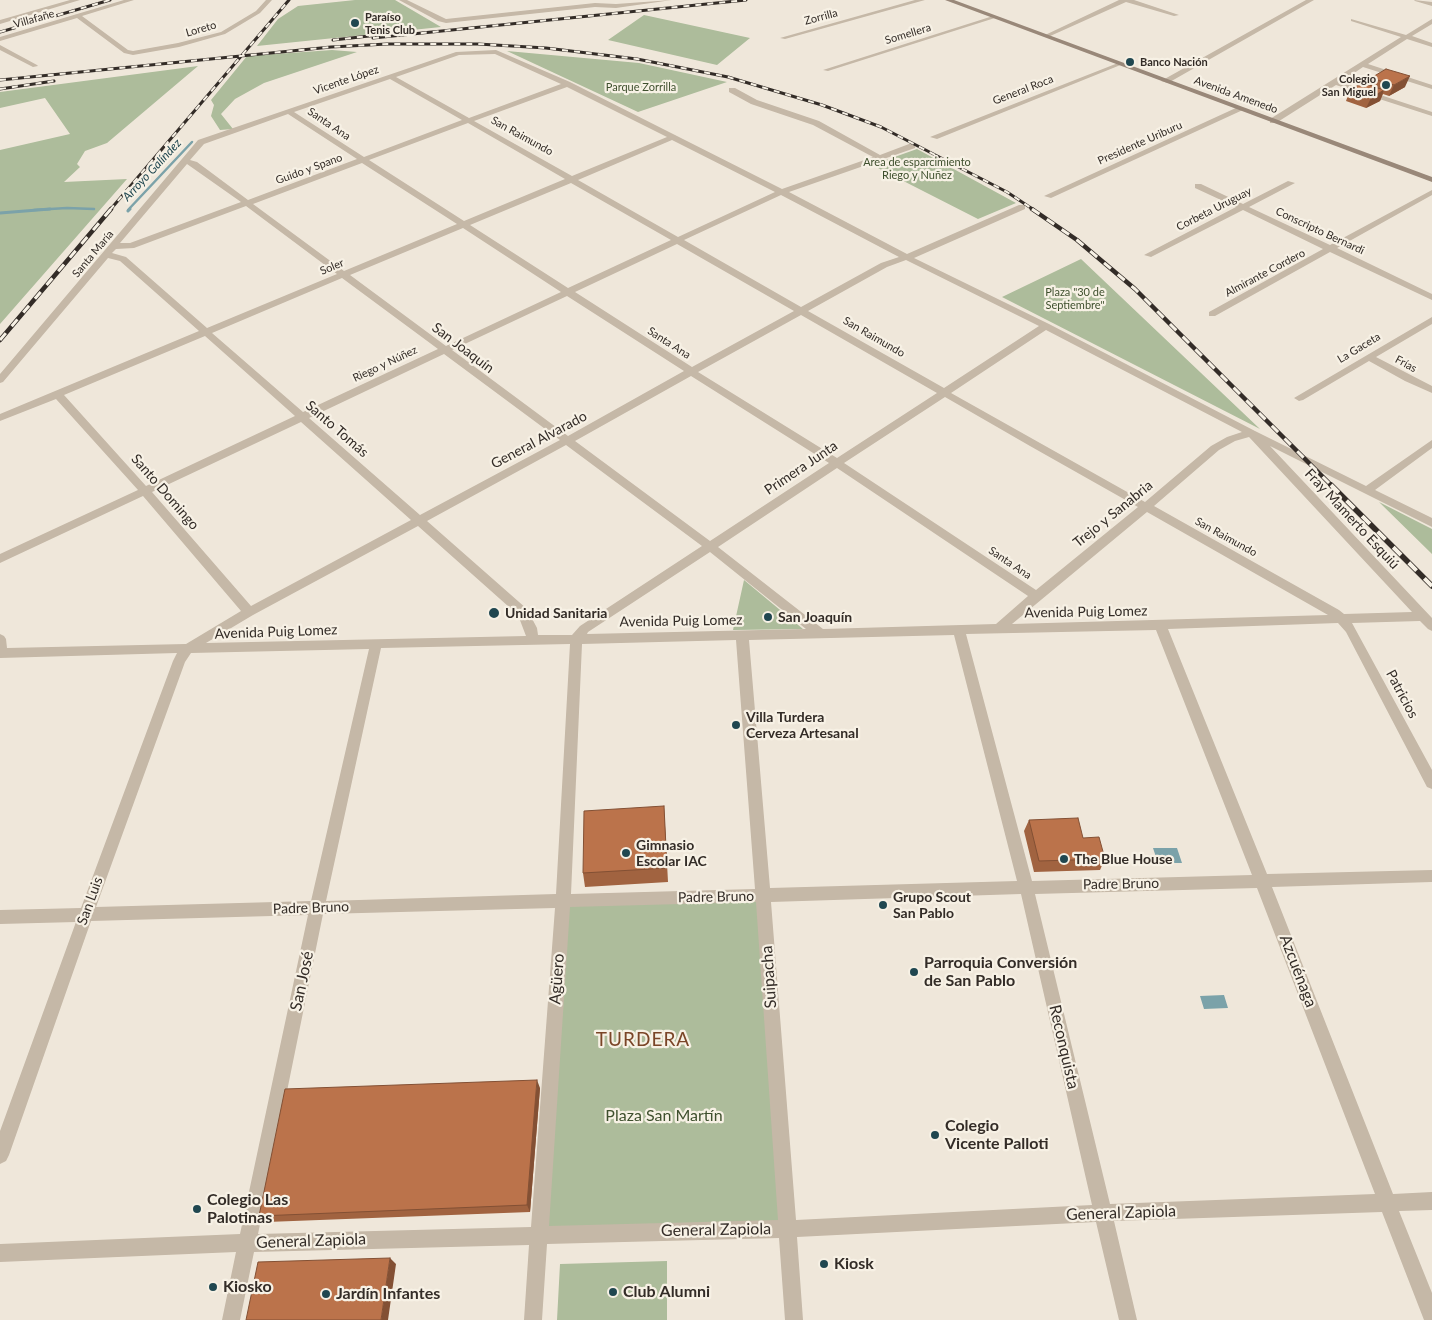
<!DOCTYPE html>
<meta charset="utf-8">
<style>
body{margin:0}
canvas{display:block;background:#efe7da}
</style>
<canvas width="1432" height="1320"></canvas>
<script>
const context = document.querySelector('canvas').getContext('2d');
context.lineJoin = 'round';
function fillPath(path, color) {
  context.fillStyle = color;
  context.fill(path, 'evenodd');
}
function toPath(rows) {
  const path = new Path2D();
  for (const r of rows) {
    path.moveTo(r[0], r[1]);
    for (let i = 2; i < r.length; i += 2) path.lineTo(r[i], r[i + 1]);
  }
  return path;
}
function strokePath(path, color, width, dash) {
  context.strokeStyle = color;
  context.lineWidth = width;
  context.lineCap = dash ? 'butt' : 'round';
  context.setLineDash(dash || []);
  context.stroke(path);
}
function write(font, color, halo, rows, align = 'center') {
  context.font = font + ' Lato,sans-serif';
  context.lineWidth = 4.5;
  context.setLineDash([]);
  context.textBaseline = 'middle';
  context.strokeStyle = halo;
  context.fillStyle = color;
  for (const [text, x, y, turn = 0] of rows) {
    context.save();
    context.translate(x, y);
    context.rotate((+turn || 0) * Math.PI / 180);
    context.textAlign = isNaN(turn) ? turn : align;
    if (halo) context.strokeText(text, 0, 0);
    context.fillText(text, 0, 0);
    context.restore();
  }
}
const green = toPath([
 [355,0,395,0,441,27,257,46,278,19,298,6],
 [644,15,750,38,717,65,608,40],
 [332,50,357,52,264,83,235,99,221,114,233,129,220,130,211,116,214,105,211,100,247,56],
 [507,51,639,63,727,82,638,112],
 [198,66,107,143,85,151,77,164,80,167,64,182,127,179,0,324,0,150,70,134,45,98,0,108,0,92],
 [917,149,1016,203,978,219,872,165],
 [1081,259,1260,429,1002,297],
 [1379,502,1432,529,1432,554],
 [744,580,803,629,733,630],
 [763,895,788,1229,538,1234,563,900],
 [667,1261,667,1320,557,1320,560,1264]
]);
const water = toPath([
 [1153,848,1177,848,1182,863,1158,863],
 [1224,995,1228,1008,1204,1009,1200,996]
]);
const streamFar1 = toPath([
 [34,210,67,208,94,209],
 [128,210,192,142]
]);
const stream = toPath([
 [128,211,130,209],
 [0,213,50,209]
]);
const street = toPath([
 [70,0,80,0,0,24,0,20,70,0],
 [124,0,134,0,82,16,128,50,133,51,178,43,221,32,256,11,266,0,272,0,260,13,225,34,179,47,133,55,124,53,77,18,0,41,0,37,124,0],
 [399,0,407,0,446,19,595,3,616,4,672,0,616,8,595,7,446,23,438,21,399,0],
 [915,0,925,0,785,39,780,38,915,0],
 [1119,0,1134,0,1179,15,1174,16,1126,2,1048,37,1043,36,1119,0],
 [1306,0,1314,0,1168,83,1161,81,1306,0],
 [1414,0,1432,2,1432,6,1415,1,1414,0],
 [993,16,998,17,828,71,823,70,993,16],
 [1351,19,1406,35,1432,19,1432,24,1412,36,1432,43,1432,47,1407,39,1368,64,1432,85,1432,89,1363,67,1341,82,1432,112,1432,116,1336,85,1276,123,1270,123,1270,119,1401,37,1351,21,1351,19],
 [0,45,37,65,38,66,33,67,0,50,0,45],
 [496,50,570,82,782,189,873,157,813,125,751,104,729,92,729,88,735,88,757,100,819,121,880,155,909,144,915,144,915,148,789,192,907,254,1019,205,1025,205,1025,209,914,258,1049,324,1255,431,1366,486,1432,440,1432,448,1375,490,1432,518,1432,527,1270,446,1432,618,1432,631,1428,629,1420,621,1352,623,1432,770,1432,789,1427,787,1346,632,1338,623,1168,629,1267,874,1432,870,1432,882,1272,887,1393,1194,1432,1192,1432,1210,1399,1211,1432,1293,1432,1320,1424,1320,1382,1212,1114,1221,1137,1320,1119,1320,1096,1222,797,1237,803,1320,785,1320,779,1238,547,1244,542,1320,524,1320,529,1245,254,1252,240,1320,222,1320,236,1252,0,1262,0,1244,240,1234,308,915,91,921,9,1155,6,1161,0,1164,0,1131,76,922,0,924,0,910,81,908,173,661,177,653,0,658,0,634,4,636,6,639,7,648,186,644,241,611,143,496,0,563,0,554,138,490,56,399,0,421,0,414,199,331,120,261,108,258,3,382,0,383,0,374,198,140,456,52,496,50],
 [495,54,561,84,469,118,396,77,459,55,495,54],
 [390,79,462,120,364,157,294,112,390,79],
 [567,87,667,137,572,176,474,121,567,87],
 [288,114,357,159,248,200,197,162,190,160,204,144,288,114],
 [468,123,565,179,464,221,369,160,468,123],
 [672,140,775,192,678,237,578,180,672,140],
 [362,163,457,224,344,271,253,204,362,163],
 [187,164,241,202,130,243,120,243,187,164],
 [571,183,671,240,568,288,470,225,571,183],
 [781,195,899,257,881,263,801,307,684,240,781,195],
 [246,206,337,274,207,328,126,257,112,253,116,249,134,248,246,206],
 [463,228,561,292,446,346,350,275,463,228],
 [677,244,794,311,692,367,575,292,677,244],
 [906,260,1039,326,944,388,808,311,887,267,906,260],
 [342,278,438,349,303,412,212,333,342,278],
 [567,296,684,371,568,436,452,350,567,296],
 [801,315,937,393,837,458,698,372,801,315],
 [1046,330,1242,432,1227,437,1211,446,1145,502,951,393,1046,330],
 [205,336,295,416,146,486,64,395,205,336],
 [444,354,560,440,420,515,309,418,444,354],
 [691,376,829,463,710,541,575,441,691,376],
 [945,397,1030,446,1138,507,1036,590,844,463,945,397],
 [301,422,411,520,251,606,152,492,301,422],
 [1249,437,1412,612,1344,614,1339,610,1154,506,1219,450,1235,441,1249,437],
 [566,445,702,546,580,626,572,635,538,635,537,628,527,609,427,521,566,445],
 [837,468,1028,596,996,624,823,629,718,547,837,468],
 [1147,512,1328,615,1012,624,1147,512],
 [418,526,518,615,526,636,206,643,253,615,418,526],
 [710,552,806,629,587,634,588,632,710,552],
 [1156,630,1252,875,1032,881,966,634,1156,630],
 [954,635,1017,881,770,888,749,640,954,635],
 [736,640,755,889,571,894,582,644,736,640],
 [570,644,556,894,326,901,381,648,570,644],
 [369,649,311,901,96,907,185,662,191,653,369,649],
 [1257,888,1375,1194,1110,1204,1035,894,1257,888],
 [1021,894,1092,1205,796,1220,771,902,1021,894],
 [756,902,778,1220,549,1226,570,907,756,902],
 [555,908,531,1227,258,1234,323,914,555,908],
 [1118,63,1123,64,937,139,930,137,1118,63],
 [1238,107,1245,109,1051,198,1044,196,1238,107],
 [1288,181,1295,183,1249,207,1330,245,1432,190,1432,195,1337,248,1432,294,1432,300,1330,252,1215,316,1209,316,1209,312,1323,249,1243,210,1151,257,1144,255,1236,207,1195,188,1195,184,1201,184,1243,204,1288,181],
 [1432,317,1432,324,1376,357,1432,386,1432,393,1405,381,1369,361,1303,400,1299,401,1294,398,1432,317]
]);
const secondary = toPath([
 [945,0,954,0,1432,177,1432,182,945,0]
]);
const railFar2 = toPath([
 [0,32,110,0],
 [373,38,746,0],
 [333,40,378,35],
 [0,80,331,47,387,44,478,44,546,48,637,59,728,77,822,105,881,127,1007,192,1034,210],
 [0,89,54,81],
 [110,210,289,0]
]);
const railFar1 = toPath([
 [1032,209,1077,240,1135,289,1332,486],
 [0,340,111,209]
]);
const rail = toPath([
 [1331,485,1432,586]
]);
const wall = toPath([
 [1371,78,1405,87,1389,96,1383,94,1380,101,1366,108,1346,101,1350,90,1368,85],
 [664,806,668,882,585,887,583,873],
 [1029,820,1083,838,1105,859,1100,870,1034,872,1024,831],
 [540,1088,530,1212,267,1222,259,1216]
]);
const shadedWall = toPath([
 [1410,76,1405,87,1389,96,1394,85],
 [1384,90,1380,101,1366,108,1371,98],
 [537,1080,540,1088,530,1212,527,1205],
 [390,1258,396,1264,388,1320,381,1320]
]);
const building = toPath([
 [1386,69,1410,76,1394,85,1371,78,1386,69],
 [1362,83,1384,90,1371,98,1350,90,1362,83],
 [664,806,667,868,583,873,584,811,664,806],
 [1078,818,1083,838,1099,837,1105,859,1039,861,1029,820,1078,818],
 [537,1080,527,1205,259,1216,285,1089,537,1080],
 [390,1258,381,1320,246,1320,258,1262,390,1258]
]);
const markers = [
 [355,23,5,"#204750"],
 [1130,62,5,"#204750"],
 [1386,85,5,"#204750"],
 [494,613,6,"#204750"],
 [768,617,5,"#204750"],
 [736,725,5,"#204750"],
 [626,853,5,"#204750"],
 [1064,859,5,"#204750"],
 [883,905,5,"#204750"],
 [914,972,5,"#204750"],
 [935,1135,5,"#204750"],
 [197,1209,5,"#204750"],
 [824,1264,5,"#204750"],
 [213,1287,5,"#204750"],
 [613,1292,5,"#204750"],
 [326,1294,5,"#204750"]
];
const farPoinames = [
 ["Paraíso",365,17],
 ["Tenis Club",365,30],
 ["Banco Nación",1140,62],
 ["Colegio",1376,79,"right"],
 ["San Miguel",1376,92,"right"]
];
const farStreetnames = [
 ["Zorrilla",821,17,-15],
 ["Villafañe",34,19,-16],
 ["Loreto",201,29,-16],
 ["Somellera",908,34,-17],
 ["Vicente López",346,80,-19],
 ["General Roca",1023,90,-21],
 ["Avenida Amenedo",1236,95,20],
 ["Santa Ana",329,124,34],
 ["San Raimundo",522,136,29],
 ["Presidente Uriburu",1140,143,-24],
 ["Guido y Spano",309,169,-20],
 ["Corbeta Uruguay",1214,209,-27],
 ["Conscripto Bernardi",1320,231,25],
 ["Santa María",93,254,-50],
 ["Soler",332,267,-23],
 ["Almirante Cordero",1265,273,-28],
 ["San Raimundo",874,337,30],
 ["Santa Ana",669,343,33],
 ["La Gaceta",1359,348,-31],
 ["Riego y Núñez",385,364,-25],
 ["Frías",1406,364,28],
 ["San Raimundo",1226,537,29],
 ["Santa Ana",1010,563,34]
];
const farParknames = [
 ["Parque Zorrilla",641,87],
 ["Area de esparcimiento",917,162],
 ["Riego y Nuñez",917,175],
 ["Plaza \"30 de",1075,292],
 ["Septiembre\"",1075,305]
];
const farWaternames = [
 ["Arroyo Galíndez",152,170,-47]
];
const streetNames = [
 ["San Joaquín",463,348,37],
 ["Santo Tomás",337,429,41],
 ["General Alvarado",539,440,-28],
 ["Primera Junta",801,468,-34],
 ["Santo Domingo",165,492,49],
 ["Trejo y Sanabria",1113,514,-39],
 ["Fray Mamerto Esquiú",1352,519,47],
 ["Avenida Puig Lomez",1086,612,-1],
 ["Avenida Puig Lomez",681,621,-1],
 ["Avenida Puig Lomez",276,632,-2],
 ["Patricios",1402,694,62],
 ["Padre Bruno",1121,884,-1],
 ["Padre Bruno",716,897,-1],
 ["San Luis",90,901,-70],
 ["Padre Bruno",311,908,-2]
];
const poiNames = [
 ["Unidad Sanitaria",505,613],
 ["San Joaquín",778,617],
 ["Villa Turdera",746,717],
 ["Cerveza Artesanal",746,733],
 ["Gimnasio",636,845],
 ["Escolar IAC",636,861],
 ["The Blue House",1074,859],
 ["Grupo Scout",893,897],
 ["San Pablo",893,913]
];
const nearPoinames = [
 ["Parroquia Conversión",924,963],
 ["de San Pablo",924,981],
 ["Colegio",945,1126],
 ["Vicente Palloti",945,1144],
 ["Colegio Las",207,1200],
 ["Palotinas",207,1218],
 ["Kiosk",834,1264],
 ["Kiosko",223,1287],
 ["Club Alumni",623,1292],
 ["Jardín Infantes",336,1294]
];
const nearStreetnames = [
 ["Azcuénaga",1298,971,69],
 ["Suipacha",769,977,-94],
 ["Agüero",557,979,-86],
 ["San José",302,981,-78],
 ["Reconquista",1064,1047,77],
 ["General Zapiola",1121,1213,-2],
 ["General Zapiola",716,1230,-1],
 ["General Zapiola",311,1241,-2]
];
const nearParknames = [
 ["Plaza San Martín",664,1116]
];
const nearQuarternames = [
 ["TURDERA",643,1040]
];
fillPath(green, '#adbc9b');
fillPath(water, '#7ba2a9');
strokePath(streamFar1, '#7ba2a9', 2.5);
strokePath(stream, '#7ba2a9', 3);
fillPath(street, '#c5b8a7');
fillPath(secondary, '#998879');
strokePath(railFar2, '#332c27', 3);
strokePath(railFar1, '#332c27', 4.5);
strokePath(rail, '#332c27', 5.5);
strokePath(railFar2, '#f7f1e5', 2, [6]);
strokePath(railFar1, '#f7f1e5', 3, [9]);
strokePath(rail, '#f7f1e5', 4, [11]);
fillPath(wall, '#a16340');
fillPath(shadedWall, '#835034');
fillPath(building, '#bb734b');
strokePath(building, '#835034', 1);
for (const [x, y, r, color] of markers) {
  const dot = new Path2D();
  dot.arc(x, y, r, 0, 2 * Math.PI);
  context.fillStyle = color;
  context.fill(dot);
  strokePath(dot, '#f7f1e5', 2);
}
write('bold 11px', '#332c27', '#f7f1e5', farPoinames, 'left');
write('11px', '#332c27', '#f7f1e5', farStreetnames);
write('11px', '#3e4f2d', '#f7f1e5', farParknames);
write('italic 12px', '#204750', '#f7f1e5', farWaternames);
write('14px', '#332c27', '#f7f1e5', streetNames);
write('bold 14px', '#332c27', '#f7f1e5', poiNames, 'left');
write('bold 16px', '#332c27', '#f7f1e5', nearPoinames, 'left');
write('16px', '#332c27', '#f7f1e5', nearStreetnames);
write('16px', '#3e4f2d', '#f7f1e5', nearParknames);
context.letterSpacing = '1px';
write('19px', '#7a4527', '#f7f1e5', nearQuarternames);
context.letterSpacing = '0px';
</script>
